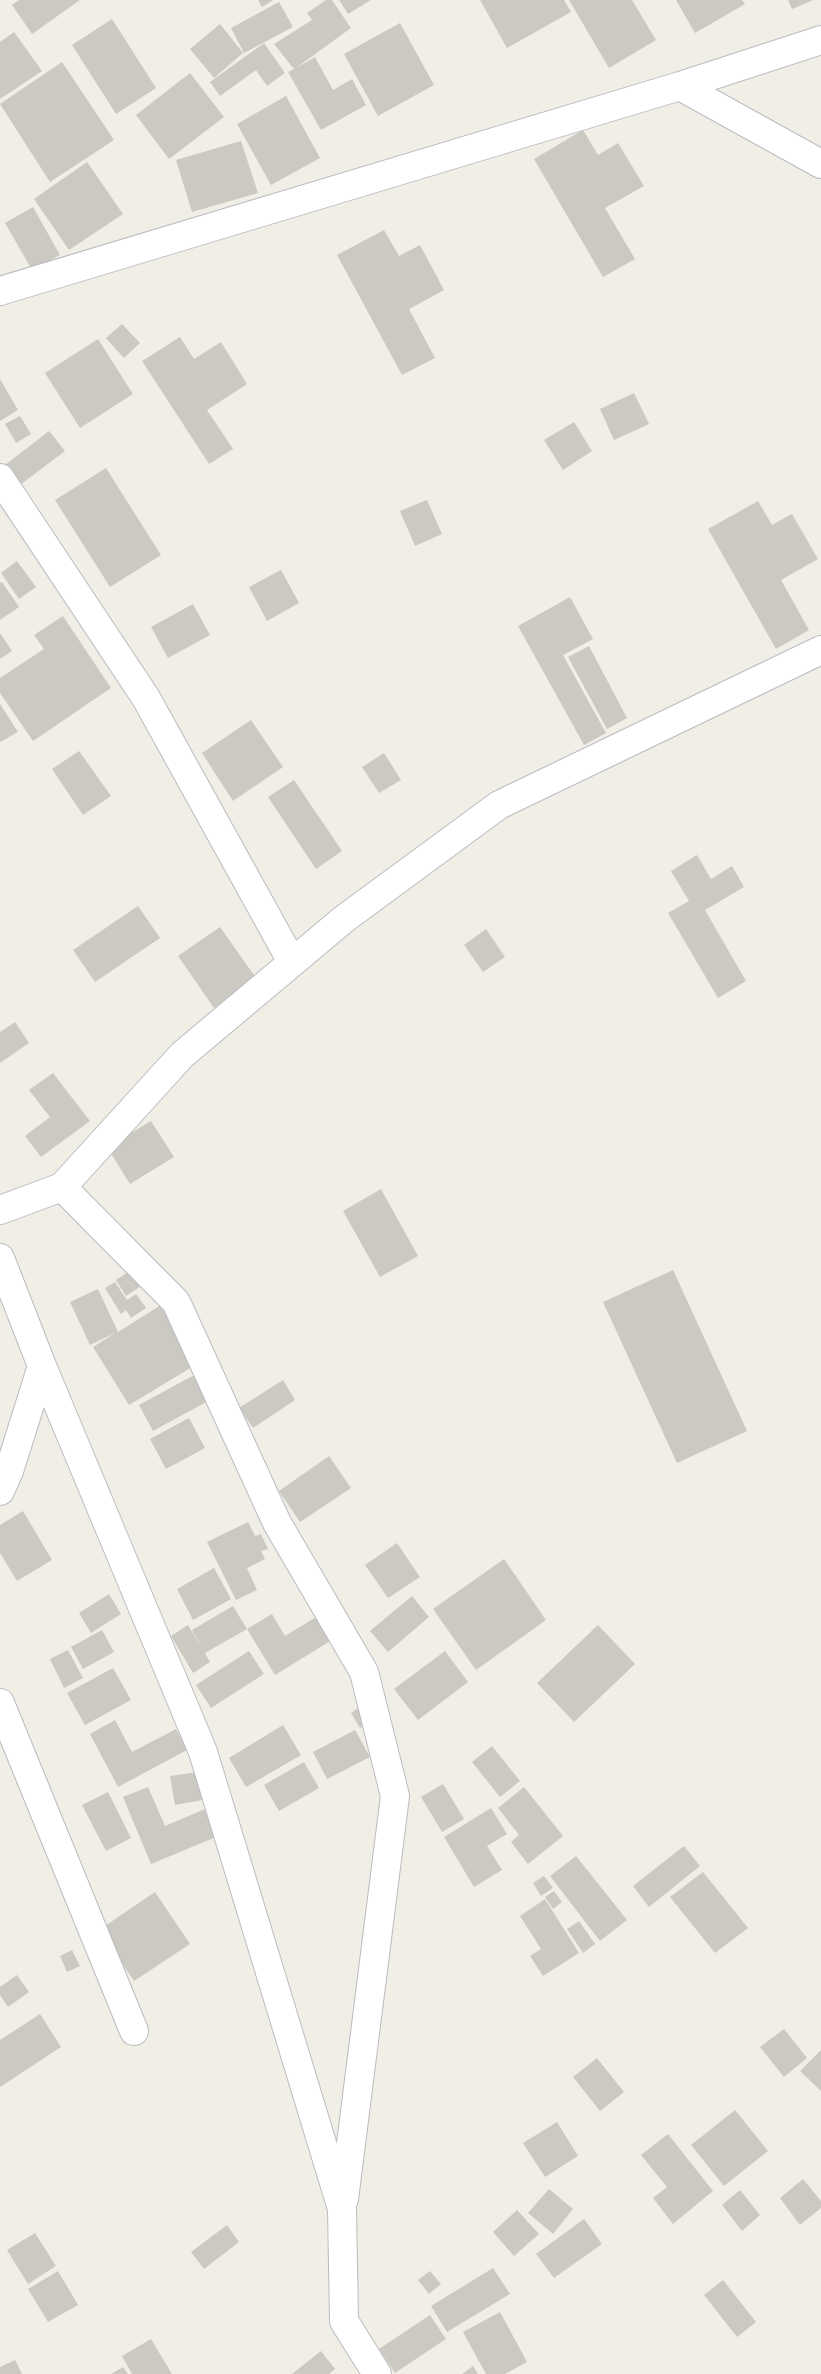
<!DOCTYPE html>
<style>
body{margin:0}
canvas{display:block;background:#f0eee5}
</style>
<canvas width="821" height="2374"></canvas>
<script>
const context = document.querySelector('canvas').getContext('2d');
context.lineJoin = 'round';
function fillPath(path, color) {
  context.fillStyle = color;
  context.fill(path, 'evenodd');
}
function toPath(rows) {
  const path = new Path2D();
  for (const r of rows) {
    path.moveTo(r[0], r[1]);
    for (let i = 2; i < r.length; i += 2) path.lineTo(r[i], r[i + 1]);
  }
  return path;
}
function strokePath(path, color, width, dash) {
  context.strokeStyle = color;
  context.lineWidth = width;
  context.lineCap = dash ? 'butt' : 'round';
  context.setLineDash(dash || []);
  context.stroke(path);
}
const building = toPath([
 [19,0,80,0,32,34,12,5],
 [258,0,273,0,262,7],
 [326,0,332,0,351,28,296,68,315,57,333,90,352,79,366,105,321,130,288,72,294,69,274,44,312,20,307,13],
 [339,0,371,0,348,14],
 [480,0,564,0,571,12,507,48],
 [569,0,632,0,656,40,609,68],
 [676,0,742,0,745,4,695,33],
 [788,0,813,0,792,9],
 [279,2,293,27,244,53,231,28],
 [112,19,156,88,116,114,72,45],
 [400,23,434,85,378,116,344,54],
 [220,24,243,53,214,78,190,49],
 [14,32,42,71,0,99,0,42],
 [264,43,285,73,267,86,256,70,220,96,210,82],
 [62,62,114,140,50,182,0,104],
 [190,73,224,117,169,159,136,115],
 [286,96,320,158,271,185,237,124],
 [583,130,598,155,618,143,644,186,605,208,635,259,603,277,534,159],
 [241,141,258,193,192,212,176,160],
 [87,162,123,214,69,250,34,199],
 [33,207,60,255,32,270,5,223],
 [384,230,399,256,420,245,444,290,409,309,435,358,402,375,337,255],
 [122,324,140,343,124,358,106,338],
 [180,337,194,359,221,342,247,384,207,410,233,449,209,464,142,361],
 [98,339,133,394,80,428,45,373],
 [0,379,18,410,0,421],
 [634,393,649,424,614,440,600,409],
 [20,416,31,434,16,443,5,424],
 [574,422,592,451,563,470,544,440],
 [49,431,65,451,20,485,5,465],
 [106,468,161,555,110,587,55,500],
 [427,500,442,534,415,546,400,511],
 [758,501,772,525,792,514,818,559,781,580,809,630,776,649,708,529],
 [17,561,36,587,19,599,1,573],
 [281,570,299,603,267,621,249,587],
 [2,582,19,607,0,620,0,583],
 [570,597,593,639,563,655,606,733,584,745,518,626],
 [193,604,210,635,168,658,151,627],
 [63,616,111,688,33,741,0,693,0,678,44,649,34,635],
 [0,633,12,651,0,659],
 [589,646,627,718,607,729,568,657],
 [0,704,18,732,0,742],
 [251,720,283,767,233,801,202,753],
 [79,751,111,796,83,815,52,769],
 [384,753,401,780,379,793,362,767],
 [294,780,342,851,316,869,268,797],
 [697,855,711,879,732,866,744,887,705,910,746,981,718,998,668,913,689,901,671,871],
 [138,906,160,938,95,982,73,950],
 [220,927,256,978,214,1008,178,956],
 [486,929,505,957,483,972,464,945],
 [15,1022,29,1043,0,1063,0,1032],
 [53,1073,90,1121,41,1157,25,1136,50,1117,29,1090],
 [151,1121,174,1157,130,1184,107,1147],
 [381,1189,418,1256,380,1277,343,1211],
 [137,1266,147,1282,126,1296,116,1280],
 [673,1270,747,1431,677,1463,603,1302],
 [115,1282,127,1300,136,1294,146,1308,131,1318,126,1310,121,1314,105,1288],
 [98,1289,118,1332,161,1305,197,1364,129,1405,93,1347,115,1333,90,1345,70,1302],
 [196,1374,210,1400,153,1431,139,1405],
 [283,1380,295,1400,253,1428,239,1408],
 [189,1418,205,1448,166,1469,150,1439],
 [329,1456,351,1488,300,1522,279,1491],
 [23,1511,52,1560,17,1581,0,1553,0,1525],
 [248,1522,255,1536,261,1534,268,1549,261,1551,265,1559,247,1568,257,1590,236,1600,207,1542],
 [397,1543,420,1577,388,1598,365,1565],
 [504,1559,546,1620,476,1670,433,1609],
 [214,1568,231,1599,193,1620,177,1589],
 [109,1594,121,1614,91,1633,79,1613],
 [412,1596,429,1617,388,1652,370,1631],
 [233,1606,247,1629,205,1653,210,1662,193,1673,171,1636,188,1625,203,1650,192,1630],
 [272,1614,285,1636,318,1616,332,1640,275,1675,247,1629],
 [598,1625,635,1664,574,1722,537,1683],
 [102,1630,114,1652,83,1669,71,1647],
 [68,1650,83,1678,64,1688,50,1659],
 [249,1651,264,1674,211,1708,196,1685],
 [445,1651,468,1682,418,1720,394,1689],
 [113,1668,131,1700,85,1725,67,1693],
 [363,1705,373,1720,360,1728,351,1713],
 [115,1720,132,1752,176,1729,187,1750,118,1787,90,1734],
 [283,1725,301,1755,246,1787,229,1758],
 [355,1730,370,1757,327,1779,313,1752],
 [492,1746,520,1781,500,1797,472,1762],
 [304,1762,319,1788,279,1811,264,1785],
 [198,1772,203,1800,175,1805,170,1776],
 [443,1784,464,1819,442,1832,421,1797],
 [148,1787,165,1826,205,1809,216,1837,151,1864,123,1797],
 [524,1787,563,1836,528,1864,511,1842,519,1835,498,1808],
 [108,1792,131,1838,106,1851,82,1805],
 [491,1808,507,1834,487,1846,502,1870,474,1887,444,1837],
 [684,1846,700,1866,649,1907,633,1886],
 [576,1856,627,1920,600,1941,550,1876],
 [703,1872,748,1928,715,1953,670,1897],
 [544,1876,553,1888,541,1896,533,1883],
 [554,1891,562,1902,553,1909,545,1897],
 [155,1892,190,1944,134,1981,99,1930],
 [545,1899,579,1953,543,1976,530,1956,541,1949,520,1916],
 [579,1921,595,1944,583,1953,567,1929],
 [72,1950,80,1966,67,1972,60,1956],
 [17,1975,29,1992,8,2007,0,1995,0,1987],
 [40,2014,61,2047,0,2087,0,2040],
 [784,2029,807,2058,784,2077,760,2047],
 [821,2050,821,2091,800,2071],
 [597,2058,624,2092,600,2111,573,2077],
 [735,2110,768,2151,724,2186,691,2145],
 [557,2122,578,2156,545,2177,523,2143],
 [668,2134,713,2191,673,2224,653,2198,667,2187,641,2155],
 [803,2179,821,2201,821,2208,800,2225,780,2198],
 [549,2189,573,2209,553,2234,528,2213],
 [740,2190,760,2215,742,2231,722,2205],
 [517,2210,539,2234,514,2256,493,2232],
 [584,2219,602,2244,554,2278,536,2254],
 [227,2225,239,2242,204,2269,191,2252],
 [35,2233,56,2266,28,2284,7,2250],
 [493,2268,510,2294,447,2332,431,2306],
 [58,2271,78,2305,48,2322,28,2289],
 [430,2271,441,2284,429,2294,418,2280],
 [723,2280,756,2322,737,2337,704,2295],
 [500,2312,527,2362,505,2374,486,2374,463,2332],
 [430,2315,446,2339,395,2373,379,2349],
 [151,2339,172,2374,132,2374,122,2356],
 [321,2351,335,2369,329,2374,292,2374],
 [15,2360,22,2374,0,2374,0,2367],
 [473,2366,478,2374,462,2374],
 [123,2367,128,2374,111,2374]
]);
const minor = toPath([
 [680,86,821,164],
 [0,291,680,86,821,40],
 [0,478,146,698,292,962],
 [62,1187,176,1302,277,1523,364,1672,395,1796,344,2199],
 [0,1210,62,1187,182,1055,344,919,499,805,821,650],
 [0,1258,42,1366,203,1752,342,2209,344,2321,377,2374],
 [0,1491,9,1471,42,1366],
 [0,1703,134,2031]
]);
fillPath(building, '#cbc9c1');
strokePath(minor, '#b9bcc1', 30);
strokePath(minor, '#fff', 28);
</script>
